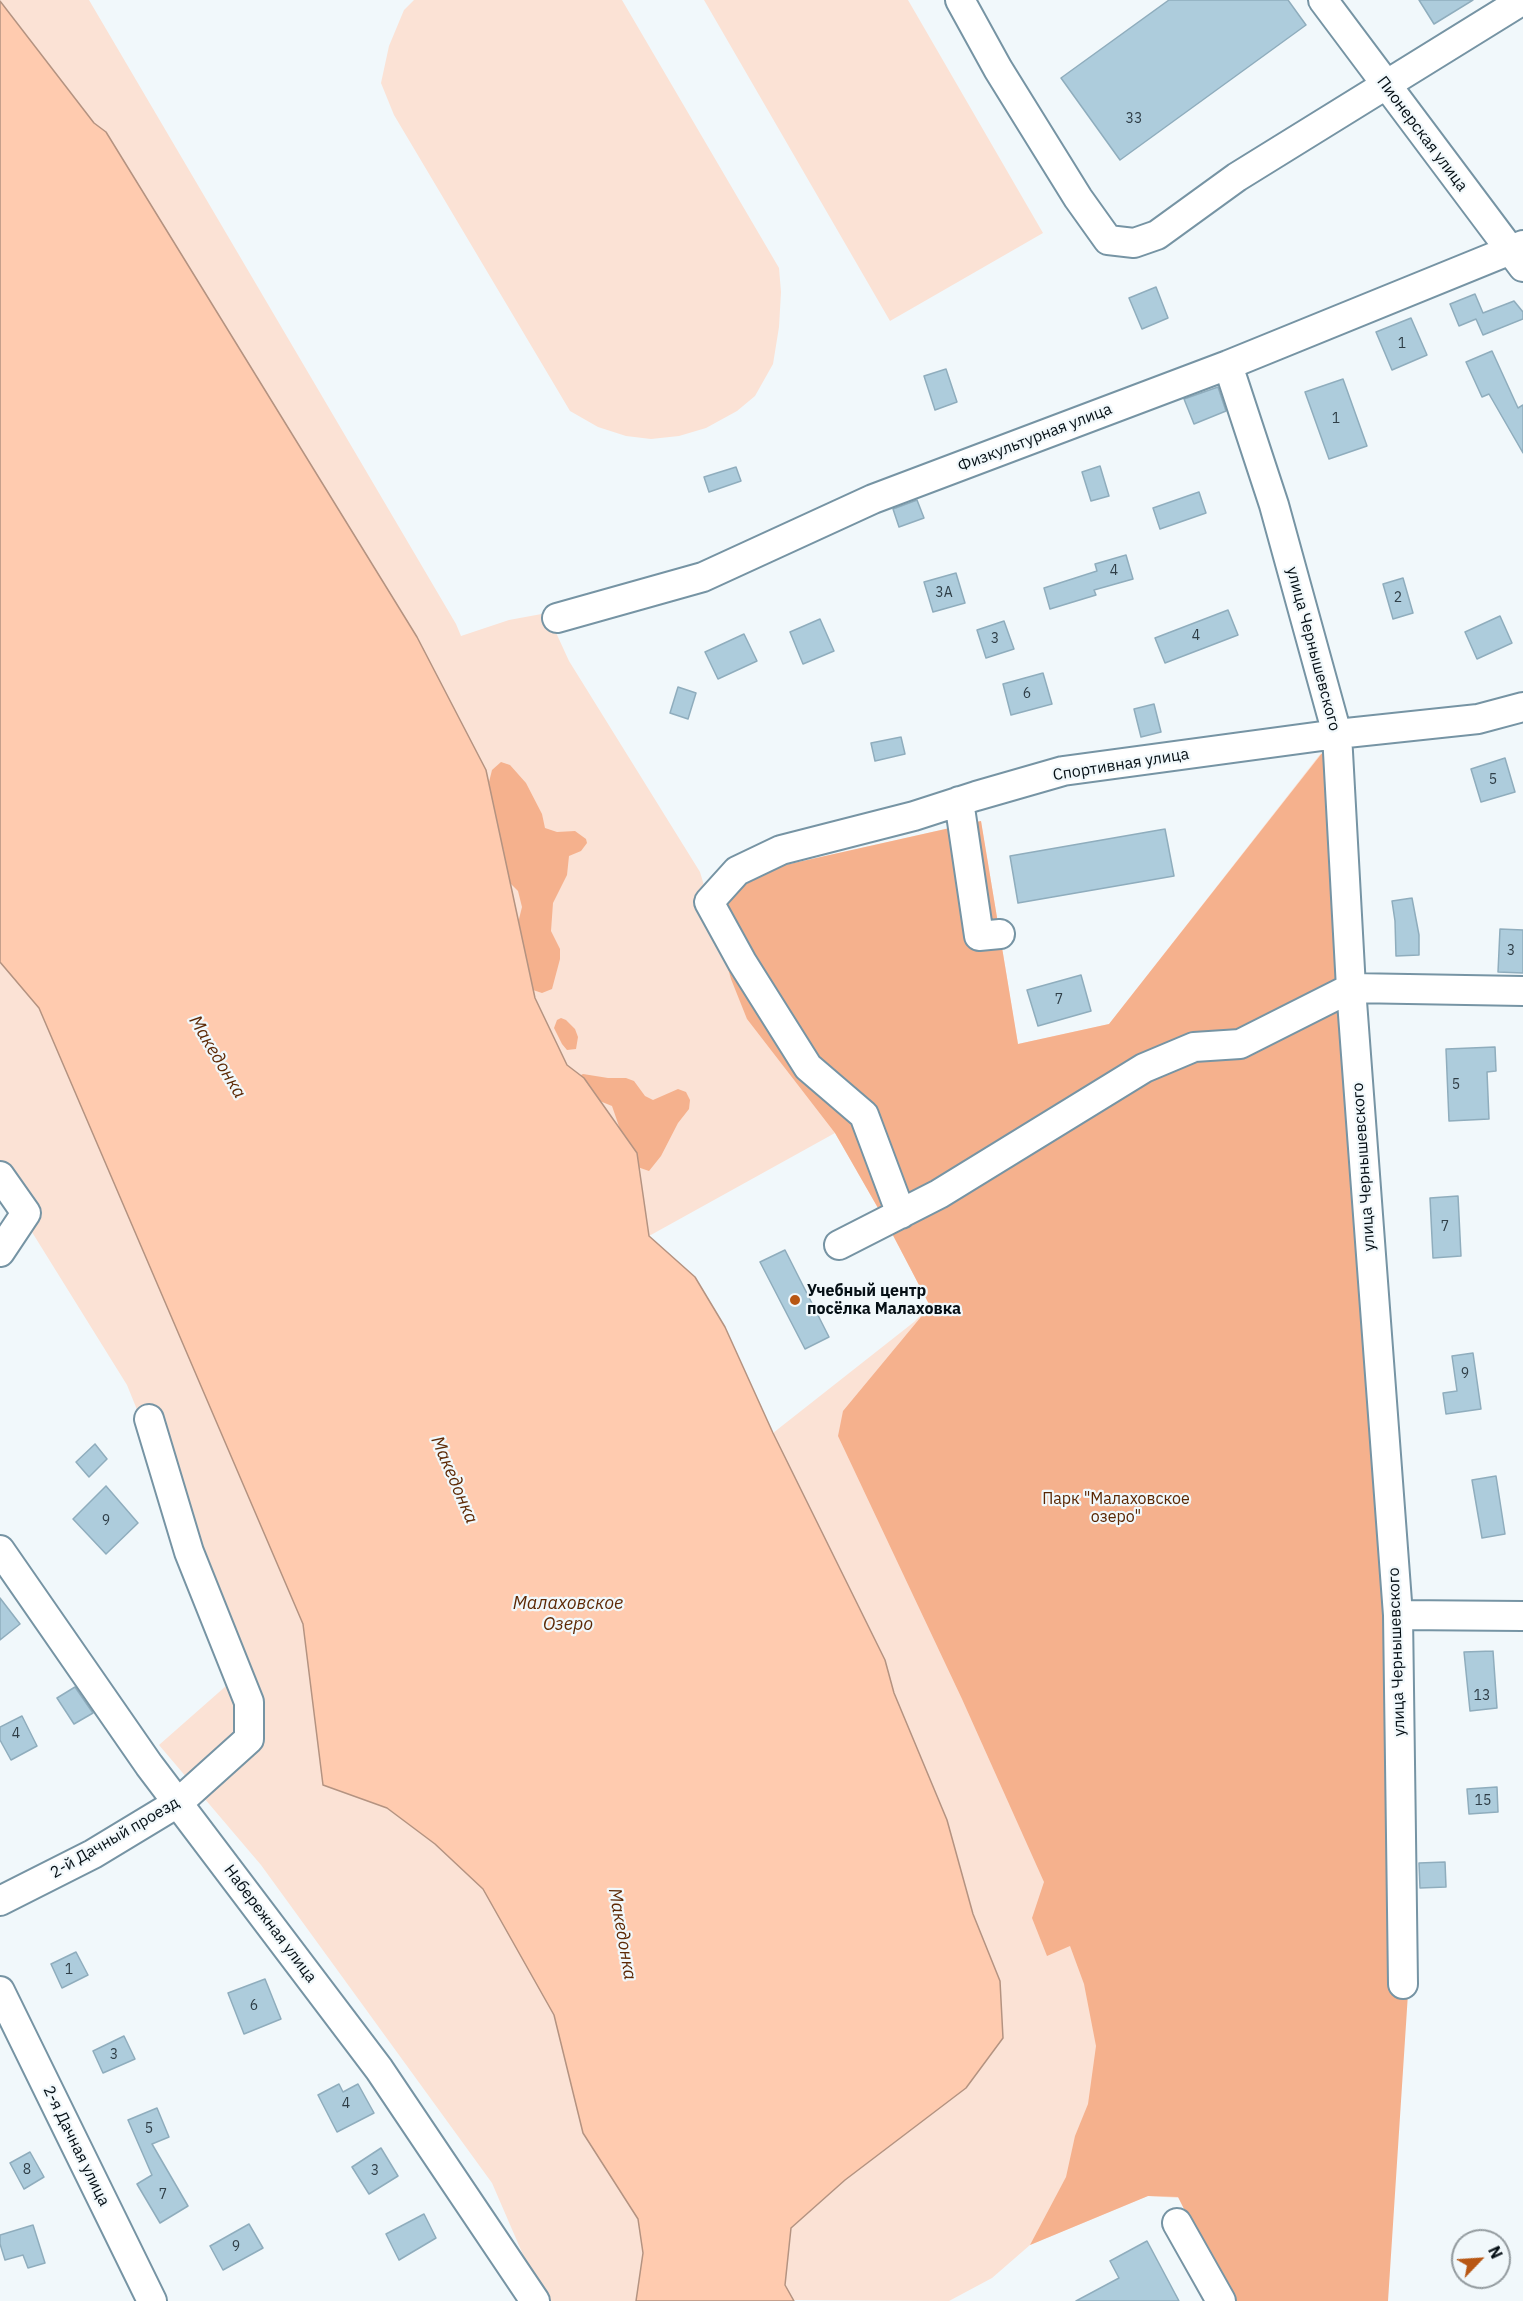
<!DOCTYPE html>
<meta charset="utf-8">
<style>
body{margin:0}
#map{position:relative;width:1523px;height:2301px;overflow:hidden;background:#f1f8fb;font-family:"IBM Plex Sans",sans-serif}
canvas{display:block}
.north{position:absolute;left:1451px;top:2229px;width:60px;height:60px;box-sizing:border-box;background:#f1f8fb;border:2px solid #939b9f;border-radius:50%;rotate:65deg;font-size:16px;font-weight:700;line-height:24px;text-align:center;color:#050f15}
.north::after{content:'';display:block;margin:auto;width:21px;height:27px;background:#b85714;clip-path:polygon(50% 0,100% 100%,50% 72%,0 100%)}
</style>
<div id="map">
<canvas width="1523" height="2301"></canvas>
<div class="north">N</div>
</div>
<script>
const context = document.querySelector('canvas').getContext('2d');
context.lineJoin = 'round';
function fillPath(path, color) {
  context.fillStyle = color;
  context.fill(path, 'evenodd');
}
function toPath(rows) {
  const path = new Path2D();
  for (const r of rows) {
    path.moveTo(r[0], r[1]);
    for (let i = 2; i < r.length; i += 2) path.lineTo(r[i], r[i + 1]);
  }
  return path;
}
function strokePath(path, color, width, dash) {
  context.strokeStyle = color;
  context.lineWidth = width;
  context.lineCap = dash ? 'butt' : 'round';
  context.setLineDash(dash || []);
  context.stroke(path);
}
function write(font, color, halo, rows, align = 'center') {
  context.font = font + ' "IBM Plex Sans",sans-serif';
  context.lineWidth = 4.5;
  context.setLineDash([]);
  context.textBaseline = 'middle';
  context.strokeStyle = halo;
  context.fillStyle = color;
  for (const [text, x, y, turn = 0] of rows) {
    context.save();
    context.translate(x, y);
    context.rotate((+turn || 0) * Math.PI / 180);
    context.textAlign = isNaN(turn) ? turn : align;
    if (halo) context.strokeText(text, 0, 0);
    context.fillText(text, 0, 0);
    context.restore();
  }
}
const green = toPath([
 [0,0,89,0,456,624,461,636,509,620,547,613,569,661,700,872,709,902,785,865,981,821,1018,1044,1109,1024,1321,753,1388,2301,1230,2301,1179,2198,1148,2196,1030,2245,992,2278,949,2301,793,2300,785,2285,791,2228,845,2180,966,2088,1000,1981,973,1914,947,1820,894,1693,885,1660,773,1433,914,1322,930,1306,886,1222,835,1133,649,1236,637,1153,584,1078,567,1065,535,998,486,770,417,637,106,132,94,123],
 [414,0,622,0,779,268,781,292,779,327,773,364,755,396,737,411,706,428,679,436,651,439,626,436,598,427,570,411,394,115,381,83,389,46,404,10],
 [704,0,908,0,1043,233,890,321],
 [0,962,39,1008,303,1624,323,1785,387,1808,435,1844,483,1889,554,2015,583,2133,638,2219,643,2253,636,2301,543,2301,492,2183,261,1865,159,1745,243,1671,127,1385,17,1208,0,1194]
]);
const forest = toPath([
 [1337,734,1412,1932,1388,2301,1230,2301,1178,2197,1148,2196,1030,2245,1066,2177,1075,2136,1088,2104,1096,2046,1084,1984,1070,1946,1047,1956,1032,1918,1044,1882,962,1699,838,1436,843,1411,930,1306,886,1222,835,1133,747,1019,731,979,709,902,785,865,981,821,1018,1044,1109,1024],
 [501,762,510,765,526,783,542,814,545,828,557,832,575,831,586,839,587,843,581,851,569,856,567,875,553,903,551,931,560,949,560,959,552,989,542,993,533,990,518,923,522,907,518,891,502,875,500,866,504,850,497,839,489,782,492,770],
 [561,1018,566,1020,575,1029,578,1037,576,1049,567,1050,562,1044,554,1028,557,1020],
 [583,1074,608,1078,626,1078,634,1081,645,1096,653,1100,678,1089,686,1092,690,1100,689,1109,678,1123,661,1156,649,1171,626,1163,623,1138,612,1106,580,1093,575,1078]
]);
const water = toPath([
 [0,1,94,123,106,132,417,637,486,770,535,998,567,1065,584,1078,637,1153,649,1236,695,1277,725,1327,773,1433,885,1660,894,1693,947,1820,973,1914,1000,1981,1003,2038,966,2088,845,2180,791,2228,785,2285,794,2301,636,2301,643,2253,638,2219,583,2133,554,2015,483,1889,435,1844,387,1808,323,1785,303,1624,39,1008,0,962,0,1]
]);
const building = toPath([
 [1169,0,1288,0,1306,25,1120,160,1061,78,1169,0],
 [1419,0,1473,0,1434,24,1419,0],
 [1156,287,1168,318,1142,329,1129,298,1156,287],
 [1475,294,1483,313,1514,301,1523,312,1523,319,1483,335,1476,319,1459,326,1450,304,1475,294],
 [1411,318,1427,355,1392,370,1376,332,1411,318],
 [1492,351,1518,408,1523,405,1523,453,1489,394,1482,397,1466,362,1492,351],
 [946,369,957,402,935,410,924,376,946,369],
 [1343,379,1367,446,1329,459,1305,392,1343,379],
 [1218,387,1226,411,1194,424,1184,399,1218,387],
 [1100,466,1109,496,1091,501,1082,472,1100,466],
 [736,467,741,481,709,492,704,477,736,467],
 [1199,492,1206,513,1160,529,1153,508,1199,492],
 [917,500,924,518,899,527,893,509,917,500],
 [1126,555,1133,579,1094,590,1096,595,1050,609,1044,588,1097,571,1095,564,1126,555],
 [956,573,965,603,933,612,924,582,956,573],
 [1403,578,1413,613,1393,619,1383,584,1403,578],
 [1228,610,1238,635,1165,663,1155,638,1228,610],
 [1500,616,1512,643,1477,659,1465,632,1500,616],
 [820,619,834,651,803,664,790,632,820,619],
 [1004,621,1014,649,986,658,977,630,1004,621],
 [744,634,757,661,718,679,705,652,744,634],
 [1043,673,1052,704,1011,715,1003,684,1043,673],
 [678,687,696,693,688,719,670,713,678,687],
 [1154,704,1161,732,1141,737,1134,709,1154,704],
 [901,737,905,754,875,761,871,743,901,737],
 [1505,758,1515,792,1481,802,1471,769,1505,758],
 [1165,829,1174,876,1018,903,1010,856,1165,829],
 [1412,898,1419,935,1419,955,1396,956,1395,921,1392,901,1412,898],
 [1500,929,1523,930,1523,973,1498,972,1500,929],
 [1081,975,1091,1011,1038,1026,1027,990,1081,975],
 [1495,1047,1496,1071,1487,1072,1489,1119,1449,1121,1446,1049,1495,1047],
 [1458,1196,1461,1256,1433,1258,1430,1198,1458,1196],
 [785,1250,829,1337,805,1349,760,1262,785,1250],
 [1473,1353,1481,1409,1446,1414,1443,1393,1457,1391,1452,1356,1473,1353],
 [95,1444,107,1459,89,1477,76,1462,95,1444],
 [1496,1476,1505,1534,1482,1538,1472,1480,1496,1476],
 [106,1486,138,1523,106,1554,73,1519,106,1486],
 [0,1598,20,1624,0,1640,0,1598],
 [1493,1651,1497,1708,1470,1711,1464,1652,1493,1651],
 [75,1687,93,1713,74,1724,57,1698,75,1687],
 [22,1716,37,1746,11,1760,0,1740,0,1727,22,1716],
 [1497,1787,1498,1812,1469,1814,1467,1789,1497,1787],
 [1445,1862,1446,1887,1420,1888,1419,1863,1445,1862],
 [76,1952,88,1975,62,1988,51,1964,76,1952],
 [265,1979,281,2019,244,2034,228,1993,265,1979],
 [124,2036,135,2059,103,2073,93,2051,124,2036],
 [339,2084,343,2092,358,2084,374,2113,337,2132,318,2095,339,2084],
 [157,2108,169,2137,152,2144,188,2206,160,2223,137,2184,152,2175,128,2120,157,2108],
 [381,2148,398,2176,369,2194,352,2167,381,2148],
 [30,2152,44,2177,24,2189,10,2163,30,2152],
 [424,2214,436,2238,399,2260,386,2234,424,2214],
 [249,2224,263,2248,223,2270,210,2246,249,2224],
 [33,2225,45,2263,28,2268,23,2255,5,2260,0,2244,0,2235,33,2225],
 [1147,2241,1179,2301,1076,2301,1119,2278,1110,2261,1147,2241]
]);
const minor = toPath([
 [960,0,998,69,1078,198,1108,240,1134,243,1157,235,1237,177,1523,0],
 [1323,0,1523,267],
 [1228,365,1274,505,1337,734,1351,988,1398,1615,1403,1984],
 [557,618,703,577,873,499,1228,365,1523,245],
 [959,801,979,936,1000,934],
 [0,1176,26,1213,0,1252],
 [901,1214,864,1115,808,1067,742,962,709,902,737,871,781,850,914,816,976,796,1063,771,1337,734,1478,719,1523,707],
 [839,1245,939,1194,1144,1068,1194,1047,1240,1044,1351,988,1523,991],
 [0,1550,149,1765,379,2069,535,2301],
 [1398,1615,1523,1616],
 [0,1901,93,1854,179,1802,249,1739,249,1702,189,1552,149,1419],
 [0,1991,152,2301],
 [1177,2223,1221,2301]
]);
const markers = [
 [795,1300,6,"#b85714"]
];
const numberNames = [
 ["33",1134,119],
 ["1",1402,344],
 ["1",1336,419],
 ["4",1114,571],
 ["3А",944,593],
 ["2",1398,598],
 ["4",1196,636],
 ["3",995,639],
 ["6",1027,694],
 ["5",1493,780],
 ["3",1511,951],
 ["7",1059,1000],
 ["5",1456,1085],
 ["7",1445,1227],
 ["9",1465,1374],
 ["9",106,1521],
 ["13",1482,1696],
 ["4",16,1734],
 ["15",1483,1801],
 ["1",69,1970],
 ["6",254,2006],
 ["3",114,2055],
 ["4",346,2104],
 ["5",149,2129],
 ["8",27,2170],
 ["3",375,2171],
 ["7",163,2195],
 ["9",236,2247]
];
const streetNames = [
 ["Пионерская улица",1422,134,53],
 ["Физкультурная улица",1035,438,-21],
 ["улица Чернышевского",1313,649,75],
 ["Спортивная улица",1121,765,-9],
 ["улица Чернышевского",1364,1167,-94],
 ["улица Чернышевского",1397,1652,-92],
 ["2-й Дачный проезд",115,1838,-30],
 ["Набережная улица",270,1924,53],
 ["2-я Дачная улица",76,2146,64]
];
const poiNames = [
 ["Учебный центр",807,1291],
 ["посёлка Малаховка",807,1309]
];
const parkNames = [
 ["Парк \"Малаховское",1116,1499],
 ["озеро\"",1116,1517]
];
const waterNames = [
 ["Македонка",217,1057,59],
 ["Македонка",454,1480,67],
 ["Малаховское",568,1604],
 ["Озеро",568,1625],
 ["Македонка",622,1934,80]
];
fillPath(green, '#fbe2d5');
fillPath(forest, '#f5b18d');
fillPath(water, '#ffcbaf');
strokePath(water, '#b49381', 1.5);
fillPath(building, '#adccdc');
strokePath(building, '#8fadbd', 1.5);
strokePath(minor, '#7694a4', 32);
strokePath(minor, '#fff', 28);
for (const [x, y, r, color] of markers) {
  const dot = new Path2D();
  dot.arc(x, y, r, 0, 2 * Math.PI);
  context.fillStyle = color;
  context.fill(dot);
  strokePath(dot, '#f1f8fb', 2);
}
write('14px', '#2f3e47', null, numberNames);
write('16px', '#050f15', '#f1f8fb', streetNames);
write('bold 16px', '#050f15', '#f1f8fb', poiNames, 'left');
write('16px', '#592602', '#f1f8fb', parkNames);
write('italic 18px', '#5d2905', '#f1f8fb', waterNames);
</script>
